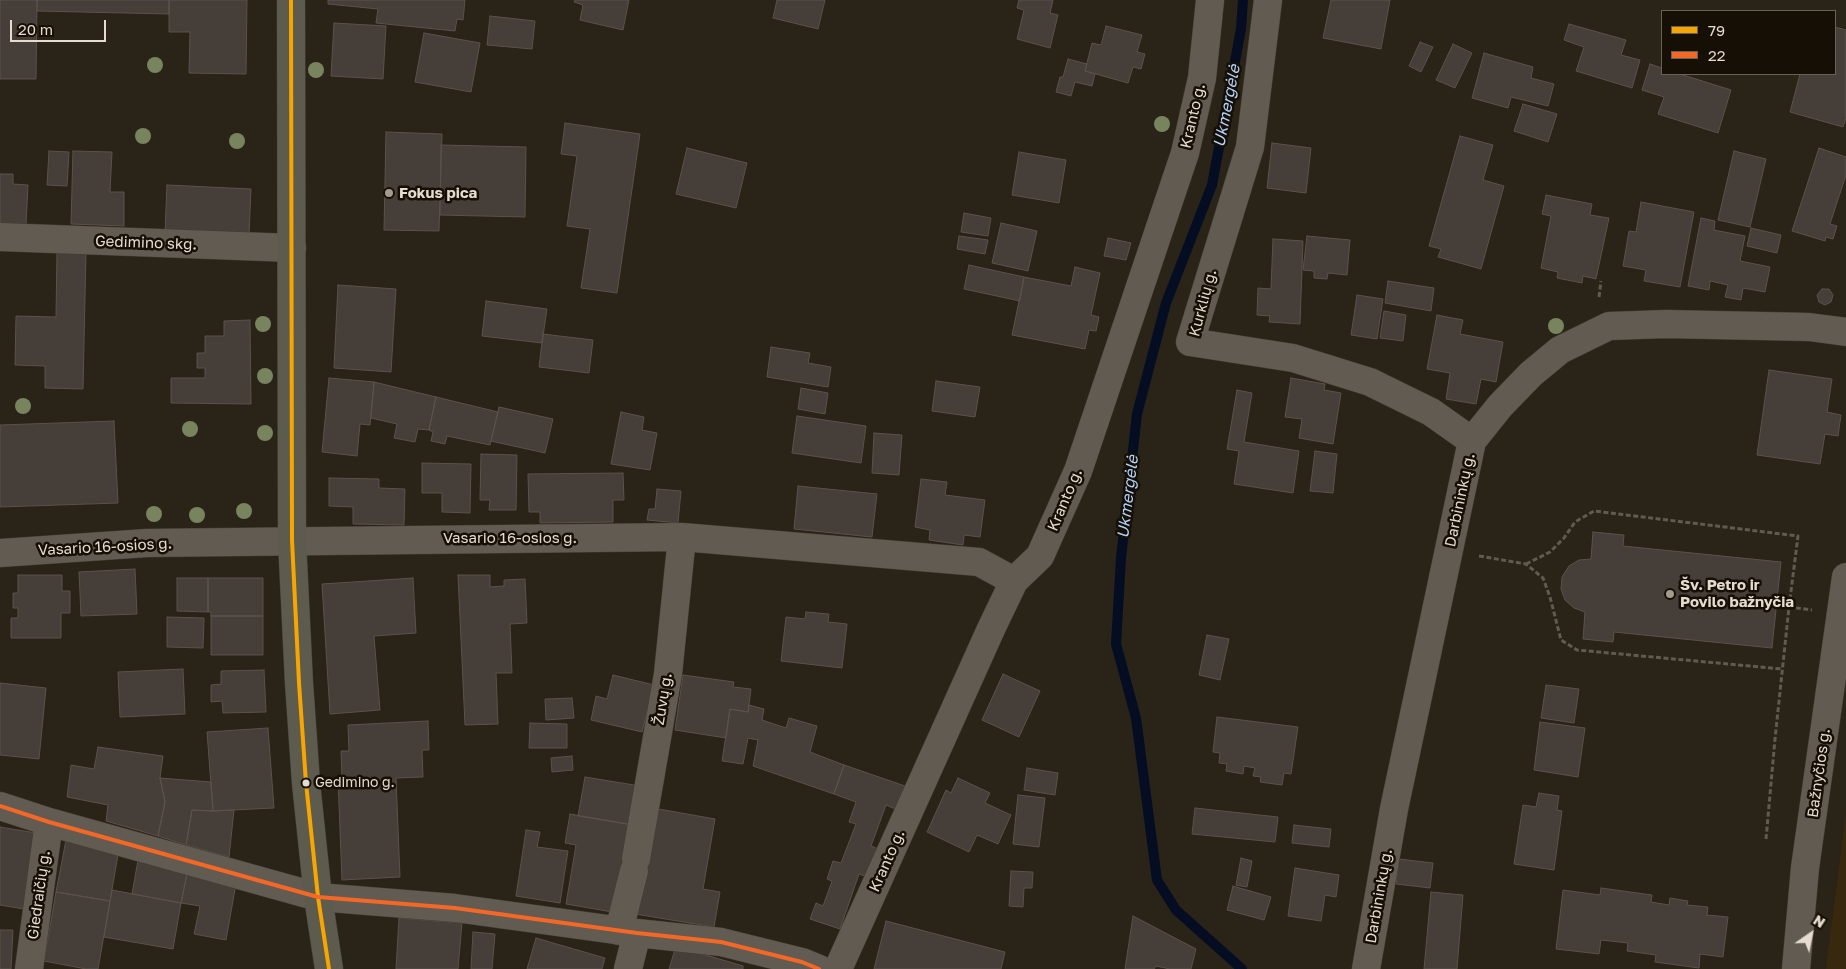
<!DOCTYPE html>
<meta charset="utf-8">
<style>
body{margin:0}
#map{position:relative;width:1846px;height:969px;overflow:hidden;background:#2a2317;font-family:"Golos Text",sans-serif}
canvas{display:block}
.legend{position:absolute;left:1661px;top:10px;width:175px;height:65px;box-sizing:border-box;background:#150f06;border:1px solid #686156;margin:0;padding:6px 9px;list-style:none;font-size:15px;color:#e5dccf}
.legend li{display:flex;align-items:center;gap:10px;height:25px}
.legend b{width:25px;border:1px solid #686156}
.north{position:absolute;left:1786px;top:909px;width:50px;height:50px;-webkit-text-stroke:4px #150f06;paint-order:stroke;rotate:33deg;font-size:14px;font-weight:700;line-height:20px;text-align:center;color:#e5dccf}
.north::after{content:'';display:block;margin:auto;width:18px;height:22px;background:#e5dccf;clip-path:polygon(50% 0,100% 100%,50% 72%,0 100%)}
.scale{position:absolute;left:10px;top:20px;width:96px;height:22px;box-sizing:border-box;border:2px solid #e5dccf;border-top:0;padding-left:6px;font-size:15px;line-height:18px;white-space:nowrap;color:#e5dccf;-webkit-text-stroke:4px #150f06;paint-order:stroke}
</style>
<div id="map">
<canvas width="1846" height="969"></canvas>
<ul class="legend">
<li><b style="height:6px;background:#f7a600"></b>79</li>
<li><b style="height:6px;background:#f36827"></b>22</li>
</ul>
<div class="north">N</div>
<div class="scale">20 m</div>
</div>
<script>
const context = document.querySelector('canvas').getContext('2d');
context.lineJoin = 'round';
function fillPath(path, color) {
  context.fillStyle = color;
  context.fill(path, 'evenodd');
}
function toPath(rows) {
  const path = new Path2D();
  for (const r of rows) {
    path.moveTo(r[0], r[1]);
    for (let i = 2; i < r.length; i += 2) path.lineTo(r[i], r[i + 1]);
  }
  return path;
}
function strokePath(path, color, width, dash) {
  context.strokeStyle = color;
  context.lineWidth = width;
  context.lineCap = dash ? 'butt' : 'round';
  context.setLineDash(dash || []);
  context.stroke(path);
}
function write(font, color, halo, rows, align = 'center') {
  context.font = font + ' "Golos Text",sans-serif';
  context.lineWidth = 5;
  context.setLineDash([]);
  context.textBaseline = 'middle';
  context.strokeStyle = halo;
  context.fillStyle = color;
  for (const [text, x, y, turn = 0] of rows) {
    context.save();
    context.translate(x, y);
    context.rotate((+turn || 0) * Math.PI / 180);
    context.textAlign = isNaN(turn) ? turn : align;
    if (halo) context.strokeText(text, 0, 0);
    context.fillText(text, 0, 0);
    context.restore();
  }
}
const built = toPath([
 [1846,812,1846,969,1826,969,1829,944]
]);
const stream = toPath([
 [1242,969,1176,910,1157,880,1136,718,1116,644,1121,558,1137,414,1166,303,1212,185,1241,29,1243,0]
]);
const building = toPath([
 [0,0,37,0,36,79,0,79,0,0],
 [37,0,169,0,169,14,37,11,37,0],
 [169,0,247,0,246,74,189,73,190,32,169,32,169,0],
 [328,0,465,0,463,20,457,19,455,31,376,23,378,9,328,4,328,0],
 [575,0,629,0,623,30,580,20,583,5,574,2,575,0],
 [777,0,825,0,818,29,773,18,777,0],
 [1019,0,1053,0,1050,13,1058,15,1050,48,1017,39,1024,10,1017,8,1019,0],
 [1331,0,1390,0,1381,49,1323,38,1331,0],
 [490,16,535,21,532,49,487,45,490,16],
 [334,23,386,26,383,79,331,76,334,23],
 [1569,24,1626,40,1621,55,1640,60,1632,88,1576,71,1584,47,1564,40,1569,24],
 [1106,26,1142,35,1137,52,1145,54,1141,69,1133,67,1128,83,1085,71,1092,43,1101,45,1106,26],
 [1835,27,1846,30,1846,118,1843,127,1790,112,1800,74,1835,74,1835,27],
 [424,33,480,43,471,92,415,82,424,33],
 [1420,42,1433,47,1421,72,1409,66,1420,42],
 [1453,44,1472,53,1455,88,1436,80,1453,44],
 [1484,53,1533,67,1531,78,1554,84,1548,106,1511,97,1508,108,1472,98,1484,53],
 [1068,59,1087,64,1085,71,1095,74,1092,86,1075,82,1071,96,1056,92,1060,77,1063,77,1068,59],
 [1650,64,1662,68,1662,74,1680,74,1731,90,1718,133,1658,114,1664,97,1642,90,1650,64],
 [1523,104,1557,114,1548,142,1514,131,1523,104],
 [565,123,640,134,617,293,581,288,590,229,567,226,577,156,561,154,565,123],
 [386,132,442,134,439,231,384,230,386,132],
 [1460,136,1493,145,1483,180,1504,186,1481,269,1438,257,1441,249,1429,246,1460,136],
 [1272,143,1311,148,1306,193,1267,188,1272,143],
 [441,145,526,147,525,217,440,215,441,145],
 [687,148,747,163,736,208,676,194,687,148],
 [1819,148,1846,157,1846,175,1830,224,1837,226,1833,239,1826,237,1825,241,1792,231,1819,148],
 [49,151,69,152,67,186,47,185,49,151],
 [73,151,112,152,110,192,124,192,124,226,71,224,73,151],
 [1734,151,1766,159,1750,227,1718,220,1734,151],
 [1019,152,1066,160,1059,203,1012,195,1019,152],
 [0,174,13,174,13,184,28,185,26,225,0,223,0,174],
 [167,185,251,189,249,236,165,233,167,185],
 [1546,195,1592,204,1590,215,1609,218,1596,279,1583,276,1582,283,1557,278,1558,272,1541,268,1551,216,1542,214,1546,195],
 [1641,202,1694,212,1680,287,1644,281,1646,270,1623,266,1629,231,1636,232,1641,202],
 [964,213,991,218,988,236,961,232,964,213],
 [1701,218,1715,221,1714,230,1745,236,1740,261,1770,267,1765,292,1743,288,1741,300,1725,297,1728,285,1710,281,1709,290,1688,286,1701,218],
 [1001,223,1037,231,1028,271,992,263,1001,223],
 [1751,228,1781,235,1777,253,1747,246,1751,228],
 [959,236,988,240,985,254,957,249,959,236],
 [1307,236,1350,240,1347,275,1328,273,1327,279,1314,278,1314,271,1303,270,1307,236],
 [1108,238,1131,243,1126,260,1104,256,1108,238],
 [1273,239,1303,241,1300,324,1269,322,1270,316,1257,315,1258,288,1271,289,1273,239],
 [57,252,86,252,83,389,45,388,45,366,15,365,16,316,56,317,57,252],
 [969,265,1024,277,1020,301,964,289,969,265],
 [1075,267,1100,273,1091,315,1099,317,1096,331,1089,330,1085,349,1012,335,1024,277,1071,286,1075,267],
 [1388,281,1434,288,1431,311,1385,303,1388,281],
 [338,285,396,289,391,372,334,368,338,285],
 [1822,289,1829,289,1833,295,1831,302,1825,305,1819,302,1817,295,1822,289],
 [1357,295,1383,299,1377,339,1351,335,1357,295],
 [486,301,547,309,542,343,482,336,486,301],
 [1384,311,1406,315,1403,341,1380,338,1384,311],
 [1437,315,1463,320,1460,334,1503,342,1496,382,1481,379,1476,404,1446,399,1450,373,1427,369,1437,315],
 [250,320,251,404,171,403,171,378,205,378,205,368,197,368,197,353,205,353,205,336,224,336,224,321,250,320],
 [543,334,593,340,589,373,539,367,543,334],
 [771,347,810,353,808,363,831,367,828,387,767,377,771,347],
 [1769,370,1832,379,1827,412,1841,415,1838,436,1825,434,1820,464,1757,455,1769,370],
 [329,378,374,382,370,425,360,424,357,456,322,452,329,378],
 [1291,378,1325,384,1324,390,1341,393,1333,444,1299,438,1302,419,1285,417,1291,378],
 [936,381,980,387,975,417,932,411,936,381],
 [374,382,436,397,429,430,418,429,415,442,394,438,397,424,371,418,374,382],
 [801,388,828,393,825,414,798,409,801,388],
 [1237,390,1252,393,1244,442,1299,451,1293,493,1234,484,1239,451,1227,449,1237,390],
 [436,397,498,412,490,445,447,436,445,444,431,441,433,432,429,430,436,397],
 [499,407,553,419,545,453,491,441,499,407],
 [621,412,644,417,642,430,657,433,650,470,611,464,621,412],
 [797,416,866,426,861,463,792,453,797,416],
 [114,421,118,503,0,507,0,425,114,421],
 [874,433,902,435,899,475,872,473,874,433],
 [1315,451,1337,454,1333,493,1310,491,1315,451],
 [481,454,517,455,516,510,489,510,490,500,480,500,481,454],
 [422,463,471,464,470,513,442,512,442,493,422,493,422,463],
 [623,473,624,500,613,500,613,522,540,523,540,512,529,512,528,474,623,473],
 [329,478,379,479,379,488,405,489,404,525,353,524,353,507,329,506,329,478],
 [921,479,947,482,945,495,985,500,980,537,964,535,963,545,929,540,930,530,915,527,921,479],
 [798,486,877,494,872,537,794,529,798,486],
 [657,489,681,491,678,523,647,520,649,509,655,509,657,489],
 [1593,532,1624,535,1623,546,1781,562,1772,648,1614,632,1613,642,1583,639,1585,612,1574,608,1565,600,1561,589,1562,577,1569,566,1579,560,1591,559,1593,532],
 [135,569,137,614,81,616,79,572,135,569],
 [18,575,62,575,62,591,70,591,70,613,61,613,61,638,11,638,11,618,18,618,18,608,13,608,13,593,18,593,18,575],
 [458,575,490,575,490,587,504,586,504,580,525,579,527,623,510,624,512,673,496,673,498,724,465,725,458,575],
 [177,578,208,578,208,612,177,611,177,578],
 [208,578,263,578,263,616,211,616,211,612,208,612,208,578],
 [413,578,416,633,374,636,380,710,330,714,322,584,413,578],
 [806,612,829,614,828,622,847,624,842,668,781,661,786,617,805,619,806,612],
 [211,616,263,616,263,655,211,655,211,616],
 [167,617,204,618,203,648,167,647,167,617],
 [1207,635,1229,639,1220,680,1199,675,1207,635],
 [183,669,185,714,120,717,118,672,183,669],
 [264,670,266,712,223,713,222,701,211,702,211,685,221,684,221,671,264,670],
 [1003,674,1040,691,1019,737,982,720,1003,674],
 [613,675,654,685,642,732,591,720,596,696,607,699,613,675],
 [683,675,734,682,733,687,751,689,748,712,730,709,726,738,675,730,683,675],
 [0,683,46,688,39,759,0,755,0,683],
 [1546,685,1579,689,1574,723,1541,718,1546,685],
 [572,698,574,718,546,720,545,699,572,698],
 [749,705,764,709,762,720,786,728,789,718,817,726,810,752,844,765,834,794,753,766,758,740,748,738,743,764,722,761,730,709,748,712,749,705],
 [1217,717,1298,727,1291,774,1284,773,1282,785,1260,782,1261,777,1253,776,1255,768,1244,766,1243,774,1226,771,1227,764,1219,763,1220,753,1213,752,1217,717],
 [428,721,429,750,422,750,423,777,396,778,400,877,342,880,338,779,342,779,341,751,349,751,348,725,428,721],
 [1540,722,1585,728,1578,777,1534,770,1540,722],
 [530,723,567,724,567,748,529,748,530,723],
 [268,728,274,808,213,811,207,732,268,728],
 [98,747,163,756,160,778,165,802,158,836,106,821,108,805,67,797,71,765,94,769,98,747],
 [572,756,573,770,552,772,551,758,572,756],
 [844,765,908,787,900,811,886,805,871,846,886,852,876,880,859,874,840,929,810,919,816,903,823,906,832,881,827,879,833,861,841,863,856,824,849,822,856,802,834,794,844,765],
 [1027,768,1058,773,1055,795,1024,790,1027,768],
 [585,777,640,786,633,825,578,816,585,777],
 [160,778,211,782,213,811,192,810,186,845,158,836,165,802,160,778],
 [958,778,990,793,985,803,1011,815,998,844,977,835,969,852,927,832,946,790,951,793,958,778],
 [1539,793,1559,796,1557,810,1562,811,1554,870,1514,864,1523,805,1536,807,1539,793],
 [1018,795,1045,798,1039,847,1013,844,1018,795],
 [653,808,715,819,703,889,720,892,714,927,635,914,653,808],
 [1195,808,1278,817,1275,842,1192,834,1195,808],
 [192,810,213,811,234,810,229,857,186,845,192,810],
 [570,814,633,825,618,913,566,904,576,845,565,843,570,814],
 [1294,825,1331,829,1329,847,1292,843,1294,825],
 [0,827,36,833,24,909,0,905,0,827],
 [526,830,540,832,537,847,568,851,560,903,516,896,526,830],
 [66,840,119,849,110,901,56,892,66,840],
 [1241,858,1252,861,1247,887,1236,885,1241,858],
 [1399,859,1433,863,1430,888,1396,884,1399,859],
 [138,860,188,869,181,903,132,894,138,860],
 [1295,868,1339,875,1336,897,1325,895,1321,921,1288,916,1295,868],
 [188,869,237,878,226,940,194,934,200,906,181,903,188,869],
 [1011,871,1033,872,1032,888,1024,888,1023,907,1009,906,1011,871],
 [1233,886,1271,897,1264,920,1227,910,1233,886],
 [1601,888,1652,895,1651,902,1669,905,1670,898,1688,901,1687,905,1708,907,1707,915,1728,917,1723,957,1700,954,1699,968,1655,962,1656,955,1627,951,1628,943,1601,940,1599,954,1556,949,1563,890,1600,895,1601,888],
 [112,890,181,903,173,949,104,937,112,890],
 [56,892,110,901,98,969,86,969,44,961,56,892],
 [1431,892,1463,895,1457,969,1424,969,1431,892],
 [1133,916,1196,949,1191,969,1170,969,1156,966,1154,969,1125,969,1133,916],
 [399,918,462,923,458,969,396,969,399,918],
 [886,921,1005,952,1001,969,874,969,886,921],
 [0,930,13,930,11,969,0,969,0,930],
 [473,932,495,934,492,969,471,969,473,932],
 [536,938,605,958,602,969,527,969,536,938],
 [676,946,743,966,743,969,669,969,676,946]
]);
const path = toPath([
 [1599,297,1601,281],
 [1479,556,1526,564,1543,578,1550,597,1561,640,1577,650,1782,669],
 [1526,564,1550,552,1564,538,1575,522,1594,511,1798,536,1789,607],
 [1766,839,1775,739,1789,607,1812,610]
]);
const street = toPath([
 [1268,0,1250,147,1190,342,1293,358,1370,382,1431,412,1472,441],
 [0,237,292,248],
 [0,553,147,543,682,537,979,562,1014,581],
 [0,806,49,822,318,897,455,908,637,933,721,942,802,962,819,969],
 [636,859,668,674,682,537],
 [619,931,634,871],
 [29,969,49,822],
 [628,969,637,933],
 [838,969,991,629,1014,581,1040,556,1078,471,1185,153,1202,78,1210,0],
 [1366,969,1394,809,1472,441,1500,406,1531,374,1560,350,1609,326,1666,324,1809,327,1846,332],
 [1796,969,1805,868,1846,577]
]);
const primary = toPath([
 [291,0,292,540,299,683,306,783,318,897,329,969]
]);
const bus1 = toPath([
 [291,0,292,540,299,683,306,783,318,897,329,969]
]);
const bus2 = toPath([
 [0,806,49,822,318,897,455,908,637,933,721,942,802,962,819,969]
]);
const trees = [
 [155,65],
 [316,70],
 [1162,124],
 [143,136],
 [237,141],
 [263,324],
 [1556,326],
 [265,376],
 [23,406],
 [190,429],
 [265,433],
 [244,511],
 [154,514],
 [197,515]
];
const markers = [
 [389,193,5,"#a49b8f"],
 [1670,594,5,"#a49b8f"],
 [306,783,4.5,"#e5dccf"]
];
const busNames = [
 ["Gedimino g.",315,783]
];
const streetNames = [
 ["Kranto g.",1193,116,-77],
 ["Gedimino skg.",146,243,2],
 ["Kurklių g.",1203,303,-75],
 ["Kranto g.",1065,500,-67],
 ["Darbininkų g.",1460,500,-78],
 ["Vasario 16-osios g.",510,538],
 ["Vasario 16-osios g.",105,547,-3],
 ["Žuvų g.",663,699,-81],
 ["Bažnyčios g.",1819,773,-82],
 ["Kranto g.",887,861,-66],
 ["Giedraičių g.",39,895,-82],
 ["Darbininkų g.",1379,896,-80]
];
const poiNames = [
 ["Fokus pica",399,193],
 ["Šv. Petro ir",1680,585],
 ["Povilo bažnyčia",1680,602]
];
const waterNames = [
 ["Ukmergėlė",1227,106,-79],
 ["Ukmergėlė",1128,497,-83]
];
fillPath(built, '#38280d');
strokePath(stream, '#040d22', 10);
fillPath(building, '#463e38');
strokePath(building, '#5b524c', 1);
strokePath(street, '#443e35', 29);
strokePath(primary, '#443e35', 29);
strokePath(path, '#605a52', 3, [5, 2.5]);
strokePath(street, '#615b52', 28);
strokePath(primary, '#5d5b4d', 28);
strokePath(bus1, '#f7a600', 4);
strokePath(bus2, '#f36827', 4);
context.fillStyle = '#78845e';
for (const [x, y] of trees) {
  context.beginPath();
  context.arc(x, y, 8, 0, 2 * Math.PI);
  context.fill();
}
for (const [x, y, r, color] of markers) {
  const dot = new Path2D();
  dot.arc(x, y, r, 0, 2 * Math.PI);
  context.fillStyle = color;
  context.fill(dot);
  strokePath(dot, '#150f06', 2);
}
write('14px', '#e5dccf', '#150f06', busNames, 'left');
write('15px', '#e5dccf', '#150f06', streetNames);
write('bold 15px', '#e5dccf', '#150f06', poiNames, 'left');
write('italic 16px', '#b2d1fb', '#150f06', waterNames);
</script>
